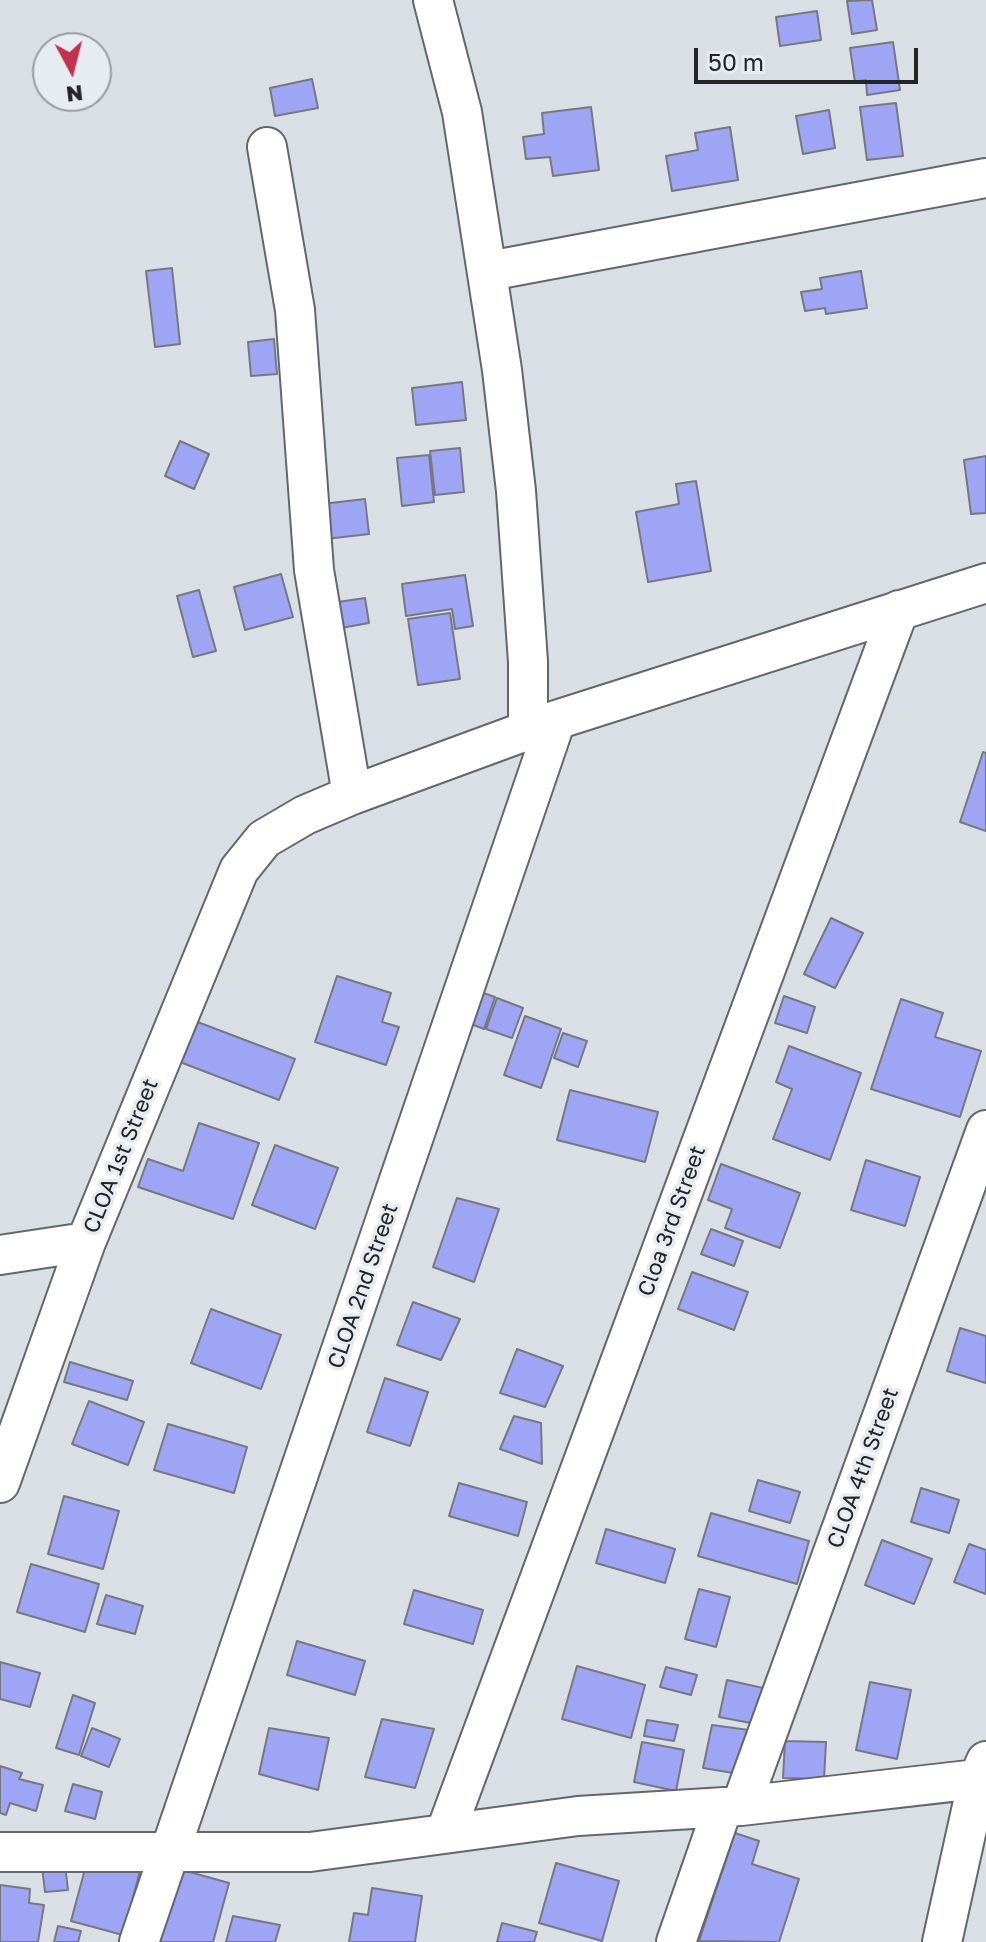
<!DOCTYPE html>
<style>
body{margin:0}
#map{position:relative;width:986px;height:1942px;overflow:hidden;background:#dadfe6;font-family:"Golos Text",sans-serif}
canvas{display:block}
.north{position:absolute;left:32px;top:32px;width:80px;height:80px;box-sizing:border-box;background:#e7ecf3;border:2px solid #989ca1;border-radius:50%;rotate:173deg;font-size:22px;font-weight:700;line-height:32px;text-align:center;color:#222426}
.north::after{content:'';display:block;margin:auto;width:28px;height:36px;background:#c3324c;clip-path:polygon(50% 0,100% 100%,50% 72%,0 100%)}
.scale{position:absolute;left:694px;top:48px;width:224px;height:36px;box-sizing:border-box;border:4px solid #222426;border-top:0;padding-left:10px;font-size:24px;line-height:28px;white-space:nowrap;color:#222426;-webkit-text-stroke:6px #e7ecf3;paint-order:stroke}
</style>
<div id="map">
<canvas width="986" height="1942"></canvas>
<div class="north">N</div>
<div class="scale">50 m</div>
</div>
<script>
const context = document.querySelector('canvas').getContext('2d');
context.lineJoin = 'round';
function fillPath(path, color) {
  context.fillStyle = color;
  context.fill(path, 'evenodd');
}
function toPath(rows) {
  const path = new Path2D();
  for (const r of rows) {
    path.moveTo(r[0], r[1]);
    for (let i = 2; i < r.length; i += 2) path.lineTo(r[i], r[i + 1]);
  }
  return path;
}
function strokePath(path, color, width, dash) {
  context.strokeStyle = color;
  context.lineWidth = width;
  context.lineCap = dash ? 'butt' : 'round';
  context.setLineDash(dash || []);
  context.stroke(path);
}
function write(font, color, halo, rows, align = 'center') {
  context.font = font + ' "Golos Text",sans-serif';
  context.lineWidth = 7;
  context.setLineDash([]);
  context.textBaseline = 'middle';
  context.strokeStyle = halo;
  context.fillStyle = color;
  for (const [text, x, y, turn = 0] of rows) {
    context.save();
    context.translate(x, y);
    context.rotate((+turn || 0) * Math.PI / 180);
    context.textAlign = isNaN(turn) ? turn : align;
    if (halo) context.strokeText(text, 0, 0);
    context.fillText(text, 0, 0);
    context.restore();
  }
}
const building = toPath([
 [872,0,877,30,852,34,847,1,872,0],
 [817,11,821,40,780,46,776,17,817,11],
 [893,42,900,90,867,95,866,80,855,82,850,48,893,42],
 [312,79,318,108,275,116,270,88,312,79],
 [896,103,903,156,867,160,860,107,896,103],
 [591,107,599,170,553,176,550,157,526,159,523,137,544,134,542,113,591,107],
 [829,110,835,148,803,154,796,116,829,110],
 [730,127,738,180,672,191,666,156,698,150,695,133,730,127],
 [172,268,180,344,155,347,146,271,172,268],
 [861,271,867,308,826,314,825,308,805,311,801,292,822,289,820,278,861,271],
 [274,339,277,374,251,376,248,342,274,339],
 [462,382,466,420,416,425,412,388,462,382],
 [180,441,209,454,194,489,165,476,180,441],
 [460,448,464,492,435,495,430,451,460,448],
 [429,455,434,502,402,506,397,458,429,455],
 [986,456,986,513,971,514,964,460,986,456],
 [696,481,711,571,648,582,636,512,679,504,676,484,696,481],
 [365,499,369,534,326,539,322,504,365,499],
 [281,574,293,617,245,630,234,587,281,574],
 [465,575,473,626,455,629,452,609,406,616,402,584,465,575],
 [199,590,216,651,193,657,177,596,199,590],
 [365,598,369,623,341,628,338,602,365,598],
 [450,613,460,679,418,685,408,619,450,613],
 [983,752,986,753,986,831,960,822,983,752],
 [831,918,863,933,835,988,804,974,831,918],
 [337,976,391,993,382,1022,399,1027,386,1065,315,1042,337,976],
 [469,988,495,997,484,1029,458,1019,469,988],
 [784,996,815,1007,807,1033,775,1023,784,996],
 [497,998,523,1008,512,1038,486,1029,497,998],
 [901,999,943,1013,935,1037,981,1051,960,1117,871,1089,901,999],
 [525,1016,561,1029,541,1088,504,1075,525,1016],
 [195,1021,295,1059,279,1100,180,1062,195,1021],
 [563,1033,587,1041,578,1067,554,1058,563,1033],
 [789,1046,861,1073,830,1160,773,1139,792,1089,776,1082,789,1046],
 [570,1090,658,1112,645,1162,557,1140,570,1090],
 [199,1123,259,1143,233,1219,138,1187,148,1159,183,1171,199,1123],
 [275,1145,338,1168,315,1229,252,1205,275,1145],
 [866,1160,920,1177,905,1226,851,1210,866,1160],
 [721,1164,800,1193,780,1248,725,1228,732,1209,708,1200,721,1164],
 [457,1198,499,1209,474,1282,433,1267,457,1198],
 [711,1229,743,1241,734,1266,701,1254,711,1229],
 [692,1272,748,1292,734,1330,678,1309,692,1272],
 [413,1302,460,1319,441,1360,397,1345,413,1302],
 [211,1309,281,1335,261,1389,191,1363,211,1309],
 [960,1328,986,1336,986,1383,947,1371,960,1328],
 [517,1349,563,1366,545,1407,500,1393,517,1349],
 [70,1362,133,1381,127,1400,64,1382,70,1362],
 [385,1378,428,1392,410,1446,367,1432,385,1378],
 [89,1401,144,1422,128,1465,72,1444,89,1401],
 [514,1416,541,1423,542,1464,500,1449,514,1416],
 [168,1424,247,1447,234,1493,154,1470,168,1424],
 [758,1480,800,1492,790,1523,749,1511,758,1480],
 [459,1483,527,1502,518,1536,449,1516,459,1483],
 [921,1488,959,1500,949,1533,911,1522,921,1488],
 [64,1496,119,1511,103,1569,48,1554,64,1496],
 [711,1513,809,1541,797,1584,698,1556,711,1513],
 [606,1529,675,1549,665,1583,596,1563,606,1529],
 [882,1540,932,1559,914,1604,865,1585,882,1540],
 [969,1544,986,1550,986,1594,954,1582,969,1544],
 [31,1564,99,1584,85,1632,17,1612,31,1564],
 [699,1589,730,1597,716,1647,685,1639,699,1589],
 [414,1590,483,1610,473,1644,404,1624,414,1590],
 [106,1595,143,1606,135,1634,97,1624,106,1595],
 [297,1641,365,1661,355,1695,287,1675,297,1641],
 [0,1662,40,1673,30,1707,0,1699,0,1662],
 [577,1666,645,1685,631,1738,562,1719,577,1666],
 [666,1667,697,1675,691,1695,660,1687,666,1667],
 [727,1680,763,1688,756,1724,719,1717,727,1680],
 [870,1682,911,1690,897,1759,856,1750,870,1682],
 [73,1695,95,1703,79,1755,56,1748,73,1695],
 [382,1719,434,1729,415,1788,365,1777,382,1719],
 [647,1720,678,1725,674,1741,644,1736,647,1720],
 [712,1725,756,1731,745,1775,703,1768,712,1725],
 [92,1728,120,1739,109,1767,81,1756,92,1728],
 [269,1728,329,1738,318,1790,259,1774,269,1728],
 [785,1741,826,1742,824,1779,783,1778,785,1741],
 [642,1742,684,1750,676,1791,634,1782,642,1742],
 [0,1766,22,1773,19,1779,43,1785,36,1811,10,1803,6,1815,0,1813,0,1766],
 [73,1784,102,1792,95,1819,65,1811,73,1784],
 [735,1833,759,1841,752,1864,799,1879,779,1942,699,1941,735,1833],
 [88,1858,140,1871,123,1935,71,1921,88,1858],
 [556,1863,619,1881,602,1941,539,1923,556,1863],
 [65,1865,68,1890,45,1892,42,1867,65,1865],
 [179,1869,229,1883,213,1942,149,1942,179,1869],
 [0,1885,30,1889,29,1903,44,1905,38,1942,0,1942,0,1885],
 [372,1888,422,1896,415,1942,349,1942,354,1913,368,1915,372,1888],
 [233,1916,280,1925,275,1942,226,1942,233,1916],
 [502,1923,537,1932,534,1942,497,1942,502,1923],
 [58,1926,81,1931,78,1942,54,1942,58,1926]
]);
const minor = toPath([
 [433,0,462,112,502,370,516,491,528,662,528,732],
 [267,147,295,310,314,570,352,795],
 [489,271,986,178],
 [0,1255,86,1242],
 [0,1483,86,1242,239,870,264,839,305,815,352,795,556,720,986,583],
 [741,1806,986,1130],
 [446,1831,899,610],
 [0,1852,310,1852,578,1816,741,1806,986,1778],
 [139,1942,556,720],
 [676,1942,723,1807],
 [942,1942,978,1779,986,1761]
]);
const streetNames = [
 ["CLOA 1st Street",121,1156,-68],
 ["Cloa 3rd Street",672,1221,-70],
 ["CLOA 2nd Street",363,1286,-71],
 ["CLOA 4th Street",863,1468,-70]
];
fillPath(building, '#9ea5f4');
strokePath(building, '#77787f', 2);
strokePath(minor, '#62676d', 42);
strokePath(minor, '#fff', 38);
write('22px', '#222426', '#e7ecf3', streetNames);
</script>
